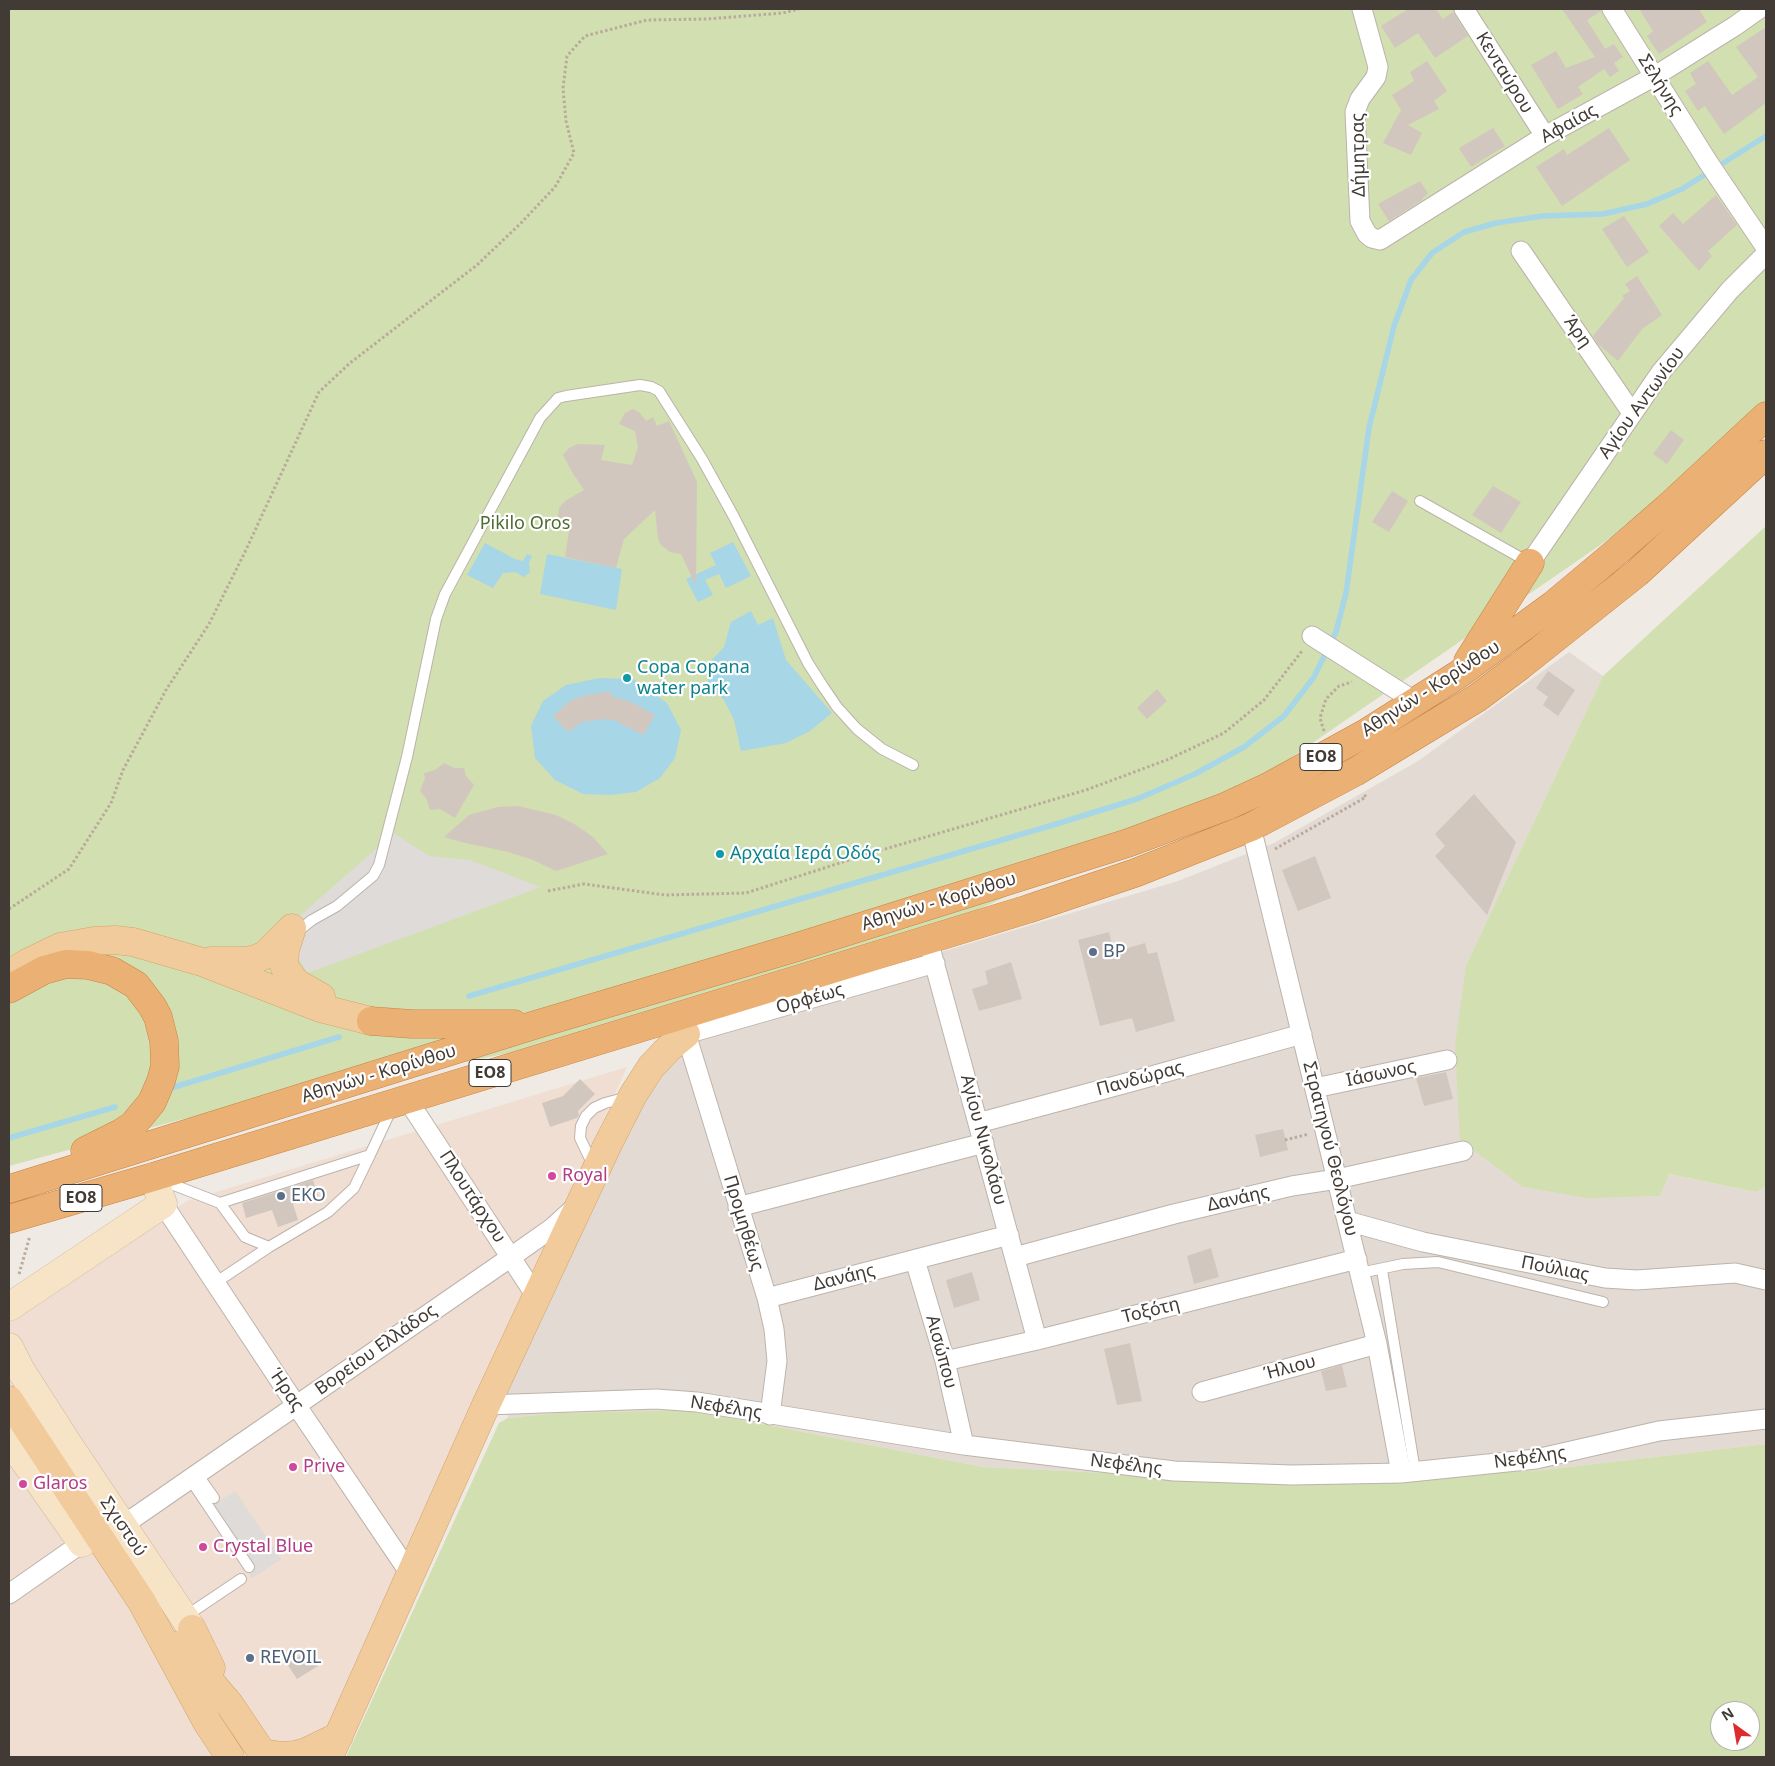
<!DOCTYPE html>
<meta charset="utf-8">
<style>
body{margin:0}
#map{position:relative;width:1775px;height:1766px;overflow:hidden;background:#efeae4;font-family:"Noto Sans",sans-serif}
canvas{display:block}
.frame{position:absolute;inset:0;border:10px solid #413a35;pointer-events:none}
.north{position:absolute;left:1710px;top:1701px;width:50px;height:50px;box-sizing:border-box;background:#fff;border:1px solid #b3b0ae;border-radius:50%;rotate:328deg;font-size:14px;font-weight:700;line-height:20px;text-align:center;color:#413a35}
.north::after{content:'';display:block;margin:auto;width:18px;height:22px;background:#de2c2d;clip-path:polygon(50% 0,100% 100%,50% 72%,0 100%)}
</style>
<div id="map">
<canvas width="1775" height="1766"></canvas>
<div class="frame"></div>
<div class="north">N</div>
</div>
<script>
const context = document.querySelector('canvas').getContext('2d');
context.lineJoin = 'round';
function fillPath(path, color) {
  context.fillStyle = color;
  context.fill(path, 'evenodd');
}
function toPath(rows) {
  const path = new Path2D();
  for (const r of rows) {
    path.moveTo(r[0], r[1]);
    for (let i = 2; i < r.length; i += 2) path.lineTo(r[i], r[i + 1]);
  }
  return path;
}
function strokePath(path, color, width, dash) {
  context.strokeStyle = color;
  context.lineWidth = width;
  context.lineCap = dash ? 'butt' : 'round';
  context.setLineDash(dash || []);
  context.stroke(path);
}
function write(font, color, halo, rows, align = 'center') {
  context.font = font + ' "Noto Sans",sans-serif';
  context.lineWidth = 4.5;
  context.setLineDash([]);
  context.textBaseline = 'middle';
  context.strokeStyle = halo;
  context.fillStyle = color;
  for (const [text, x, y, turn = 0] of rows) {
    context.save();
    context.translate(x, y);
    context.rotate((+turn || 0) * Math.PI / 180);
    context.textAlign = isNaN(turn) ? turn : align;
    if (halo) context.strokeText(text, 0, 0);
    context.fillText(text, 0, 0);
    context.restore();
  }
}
const residential = toPath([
 [1569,652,1603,676,1466,965,1523,1187,1587,1197,1660,1196,1668,1174,1756,1192,1766,1186,1766,1444,1544,1470,1291,1482,983,1467,690,1410,558,1413,508,1418,503,1390,636,1111,691,1027,1178,881,1274,843,1418,761]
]);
const commercial = toPath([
 [627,1067,317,1757,9,1757,9,1321,187,1201]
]);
const green = toPath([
 [9,9,1766,9,1766,431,1260,779,794,995,179,1120,9,1166],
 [1766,526,1766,1186,1756,1192,1669,1174,1660,1196,1587,1198,1523,1187,1460,1140,1455,1046,1466,965,1603,676],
 [690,1410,983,1467,1291,1482,1544,1470,1766,1444,1766,1757,346,1757,499,1423,508,1418,558,1413],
 [1720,1711,1750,1711,1750,1741,1720,1741]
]);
const parking = toPath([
 [394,833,429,856,470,860,541,887,308,973,290,947,296,919],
 [235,1491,281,1559,252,1578,206,1510]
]);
const water = toPath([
 [733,542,751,576,726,588,719,574,705,580,713,595,698,602,686,579,716,565,710,553],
 [485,543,515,559,523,561,527,554,532,556,529,563,530,572,524,577,515,572,503,573,493,588,467,575],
 [547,554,622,569,616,610,540,594],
 [751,611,758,625,773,618,786,660,832,713,810,731,786,743,741,751,734,720,724,700,708,685,706,666,724,647,731,622],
 [599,678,633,679,667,703,681,730,675,758,660,778,636,792,610,795,583,794,555,780,535,758,531,726,543,701,566,685]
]);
const stream = toPath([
 [469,996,1053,825,1137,799,1195,774,1244,747,1284,716,1314,677,1336,632,1346,593,1369,428,1394,326,1411,280,1432,253,1464,232,1496,223,1543,216,1603,214,1647,204,1682,189,1766,136],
 [171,1088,339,1037],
 [9,1138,115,1107]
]);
const building = toPath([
 [1408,9,1436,9,1443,19,1453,12,1468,36,1435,58,1418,33,1395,48,1381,26],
 [1562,9,1601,9,1601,11,1587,20,1605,49,1614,44,1623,57,1614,63,1619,71,1610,77,1604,69,1578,87,1583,94,1558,109,1531,65,1556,51,1566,68,1595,57],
 [1639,9,1699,9,1707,22,1659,54,1647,36,1653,31],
 [1766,27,1766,103,1724,134,1705,106,1698,111,1685,91,1696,84,1690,73,1708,61,1732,95,1758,77,1736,47],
 [1427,61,1447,91,1434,101,1439,109,1408,125,1422,133,1411,155,1383,143,1401,110,1392,95,1414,81,1410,72],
 [1493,128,1505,146,1471,167,1459,148],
 [1609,128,1630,160,1562,206,1536,167,1564,149,1567,155],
 [1420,181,1428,193,1422,199,1422,200,1389,221,1378,204],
 [1716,195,1737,225,1708,251,1712,256,1699,271,1659,226,1673,213,1683,224],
 [1624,216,1649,252,1627,267,1602,229],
 [1637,276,1662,315,1642,329,1618,361,1598,344,1593,336,1624,298,1622,296,1630,291,1625,284],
 [633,409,639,412,646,421,653,417,657,426,669,421,697,482,696,586,681,554,670,552,661,545,658,539,655,510,624,539,616,568,565,557,571,519,557,526,559,508,565,501,584,490,572,472,563,455,569,448,578,444,605,445,601,460,632,465,638,447,635,431,619,424,625,413],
 [1671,430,1684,440,1667,464,1653,454],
 [1493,486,1521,502,1501,533,1472,515],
 [1392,491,1408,501,1389,532,1372,522],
 [1548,671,1575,690,1558,716,1543,705,1548,697,1536,688],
 [1157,689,1167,701,1147,719,1137,708],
 [611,691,611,696,631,702,655,715,643,735,614,720,602,719,582,722,568,732,553,716,570,701,583,696],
 [444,763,454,768,464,768,466,776,474,785,455,818,440,809,430,810,426,798,420,791,425,778,424,773,435,770],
 [1474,794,1516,842,1487,915,1435,856,1445,846,1435,834],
 [518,806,556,815,576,825,593,837,608,854,556,871,533,860,508,852,461,842,444,837,469,815,498,807],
 [1315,856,1331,898,1298,911,1282,870],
 [1109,932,1114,952,1145,943,1148,954,1157,952,1175,1021,1136,1032,1132,1018,1100,1026,1078,940],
 [1011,962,1022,999,979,1011,972,989,988,984,985,971],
 [1446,1072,1453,1099,1424,1106,1416,1078],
 [580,1079,595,1094,578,1111,579,1115,577,1118,550,1127,542,1103,563,1096],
 [1283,1129,1288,1150,1260,1157,1255,1135],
 [313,1180,318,1196,293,1204,298,1220,278,1227,272,1210,246,1218,242,1203],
 [1211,1248,1219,1277,1194,1284,1187,1256],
 [972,1272,980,1300,954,1308,946,1280],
 [1130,1343,1142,1401,1117,1405,1104,1349],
 [1342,1365,1347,1387,1326,1391,1321,1371],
 [308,1651,318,1666,297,1679,287,1664]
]);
const path = toPath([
 [1324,731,1320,718,1326,699,1339,686,1352,682],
 [1275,849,1366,797,1363,793],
 [548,891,584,884,665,895,746,893,868,854,1086,790,1169,759,1224,733,1264,700,1302,651],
 [9,909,69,869,111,803,123,770,166,690,209,624,245,552,319,392,350,363,477,265,521,223,555,187,574,153,566,121,563,88,567,56,585,36,647,20,707,19,783,13,799,9],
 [1285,1140,1309,1134],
 [19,1274,30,1236]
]);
const lane = toPath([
 [1420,501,1530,563],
 [293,928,303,927,312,920,337,906,373,876,379,865,407,757,436,619,445,594,540,418,558,398,566,396,640,385,651,387,659,391,702,459,734,517,808,663,822,685,837,707,857,729,882,749,913,765],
 [593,1168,593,1165,580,1138,581,1126,586,1116,594,1108,605,1103,628,1097],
 [161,1180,220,1203,245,1237,269,1247],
 [220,1203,370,1155,392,1108],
 [1382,1270,1415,1471],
 [1360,1273,1403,1264,1438,1262,1603,1302],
 [215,1283,269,1247,328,1212,354,1188,370,1155],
 [197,1474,214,1498],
 [190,1479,249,1567],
 [186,1616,241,1579]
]);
const street = toPath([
 [1362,9,1378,67,1376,77,1360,99,1355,112,1360,221,1367,234,1372,238,1380,240,1545,136,1655,76,1735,26,1759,9],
 [1464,9,1545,136],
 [1612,9,1708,162,1766,248],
 [1521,251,1632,413],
 [1530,563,1661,372,1730,290,1766,254],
 [1312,636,1416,702],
 [1251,827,1377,1344,1401,1473],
 [931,951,1037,1340],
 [1315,1088,1447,1060],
 [407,1099,536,1296],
 [978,1123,1134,1081,1302,1034],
 [163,1204,296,1405,411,1575],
 [738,1207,984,1143],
 [1347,1221,1423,1242,1605,1278,1637,1280,1735,1273,1766,1280],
 [1015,1257,1174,1214,1292,1186,1337,1179,1463,1151],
 [915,1260,945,1361,964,1445],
 [767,1298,1009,1235],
 [945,1361,1037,1340,1357,1259],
 [1202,1392,1377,1344],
 [486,1405,656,1399,697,1402,964,1445,1037,1454,1174,1471,1292,1475,1401,1473,1536,1459,1659,1431,1766,1419],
 [770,1415,777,1361,774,1329,767,1298,686,1034,935,963],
 [122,1526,511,1257,552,1228,573,1209],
 [9,1594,82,1543]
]);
const secondary = toPath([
 [9,1307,163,1204,153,1177],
 [9,1347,20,1369,68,1444,192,1629],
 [9,1439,82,1543]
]);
const primary = toPath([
 [292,928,285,950,284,966,296,983,321,997],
 [211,961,247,961,256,959,265,955,291,929],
 [9,974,27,963,60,947,94,941,115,940,133,942,202,962,320,1008,371,1021],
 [9,1400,142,1602,207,1722,230,1757],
 [192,1629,211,1668],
 [179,1645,230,1705,265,1757],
 [263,1753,282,1756,295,1755,306,1752,339,1736],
 [329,1757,486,1405,608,1144,633,1095,651,1067,669,1048,686,1034]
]);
const highway = toPath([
 [1468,661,1530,563],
 [9,989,44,970,66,964,88,965,112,971,136,985,152,1006,158,1017,164,1041,165,1066,161,1081,152,1102,133,1125,121,1133,85,1151],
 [371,1021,412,1024,514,1024],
 [9,1189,538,1024,794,948,1128,843,1227,806,1268,787,1366,733,1459,674,1553,605,1614,554,1667,508,1766,416],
 [9,1219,153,1177,1028,909,1135,873,1251,827,1355,772,1477,698,1520,666,1637,573,1766,454]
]);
const markers = [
 [627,678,5,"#0f9aa8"],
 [720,854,5,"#0f9aa8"],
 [1093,952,5,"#5c6f8a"],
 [552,1176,5,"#d1479c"],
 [281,1196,5,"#5c6f8a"],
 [293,1467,5,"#d1479c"],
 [23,1484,5,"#d1479c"],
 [203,1547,5,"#d1479c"],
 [250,1658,5,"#5c6f8a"]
];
const shields = [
 [1321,757,42],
 [490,1073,42],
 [81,1198,42]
];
const shieldNames = [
 ["ΕΟ8",1321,757],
 ["ΕΟ8",490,1073],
 ["ΕΟ8",81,1198]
];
const streetNames = [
 ["Κενταύρου",1504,73,58],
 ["Σελήνης",1660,85,58],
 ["Αφαίας",1569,124,-29],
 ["Δήμητρας",1359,155,-91],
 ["Άρη",1577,332,55],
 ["Αγίου Αντωνίου",1642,403,-54],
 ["Αθηνών - Κορίνθου",1431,689,-33],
 ["Αθηνών - Κορίνθου",939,902,-17],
 ["Ορφέως",810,999,-16],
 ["Αθηνών - Κορίνθου",379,1074,-17],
 ["Ιάσωνος",1381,1074,-12],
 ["Πανδώρας",1140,1079,-15],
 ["Αγίου Νικολάου",983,1140,75],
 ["Στρατηγού Θεολόγου",1330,1149,76],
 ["Πλουτάρχου",472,1197,57],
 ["Δανάης",1238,1199,-13],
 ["Προμηθέως",743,1223,73],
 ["Πούλιας",1555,1269,11],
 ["Δανάης",844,1278,-14],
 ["Τοξότη",1151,1311,-14],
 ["Βορείου Ελλάδος",376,1350,-35],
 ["Αισώπου",941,1352,75],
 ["Ήλιου",1290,1368,-15],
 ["Ήρας",286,1390,56],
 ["Νεφέλης",726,1408,9],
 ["Νεφέλης",1530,1458,-8],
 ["Νεφέλης",1126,1465,7],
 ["Σχιστού",123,1527,56]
];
const parkNames = [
 ["Pikilo Oros",525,524]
];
const cultureNames = [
 ["Copa Copana",637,668],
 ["water park",637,689],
 ["Αρχαία Ιερά Οδός",730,854]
];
const serviceNames = [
 ["BP",1103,952],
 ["EKO",291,1196],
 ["REVOIL",260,1658]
];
const hotelNames = [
 ["Royal",562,1176],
 ["Prive",303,1467],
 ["Glaros",33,1484],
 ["Crystal Blue",213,1547]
];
fillPath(residential, '#e3dbd3');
fillPath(commercial, '#efded1');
fillPath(green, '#d2dfb1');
fillPath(parking, '#dedbd9');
fillPath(water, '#a7d6e6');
strokePath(stream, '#a7d6e6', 5.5);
fillPath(building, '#d2c7be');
strokePath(lane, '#bcb3ab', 12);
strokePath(street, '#bcb3ab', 21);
strokePath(secondary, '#cdb89b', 29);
strokePath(primary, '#d3a56e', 29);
strokePath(highway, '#c88345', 29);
strokePath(path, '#b9aa9b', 3, [2.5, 2.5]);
strokePath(lane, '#fff', 10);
strokePath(street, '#fff', 19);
strokePath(secondary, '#f7e4c6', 28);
strokePath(primary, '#f1cb9b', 28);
strokePath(highway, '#ebb073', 28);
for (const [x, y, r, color] of markers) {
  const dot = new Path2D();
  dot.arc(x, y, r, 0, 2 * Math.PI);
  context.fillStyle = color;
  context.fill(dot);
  strokePath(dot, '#fff', 2);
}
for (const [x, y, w] of shields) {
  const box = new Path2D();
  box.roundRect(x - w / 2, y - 13.5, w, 27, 4);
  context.fillStyle = '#fff';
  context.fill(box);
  strokePath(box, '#413a35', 1);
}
write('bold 16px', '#413a35', null, shieldNames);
write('18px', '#413a35', '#fff', streetNames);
write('18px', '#4f6a30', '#fff', parkNames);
write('18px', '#0d838f', '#fff', cultureNames, 'left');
write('18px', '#4e5e75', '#fff', serviceNames, 'left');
write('18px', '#b23c85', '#fff', hotelNames, 'left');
</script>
